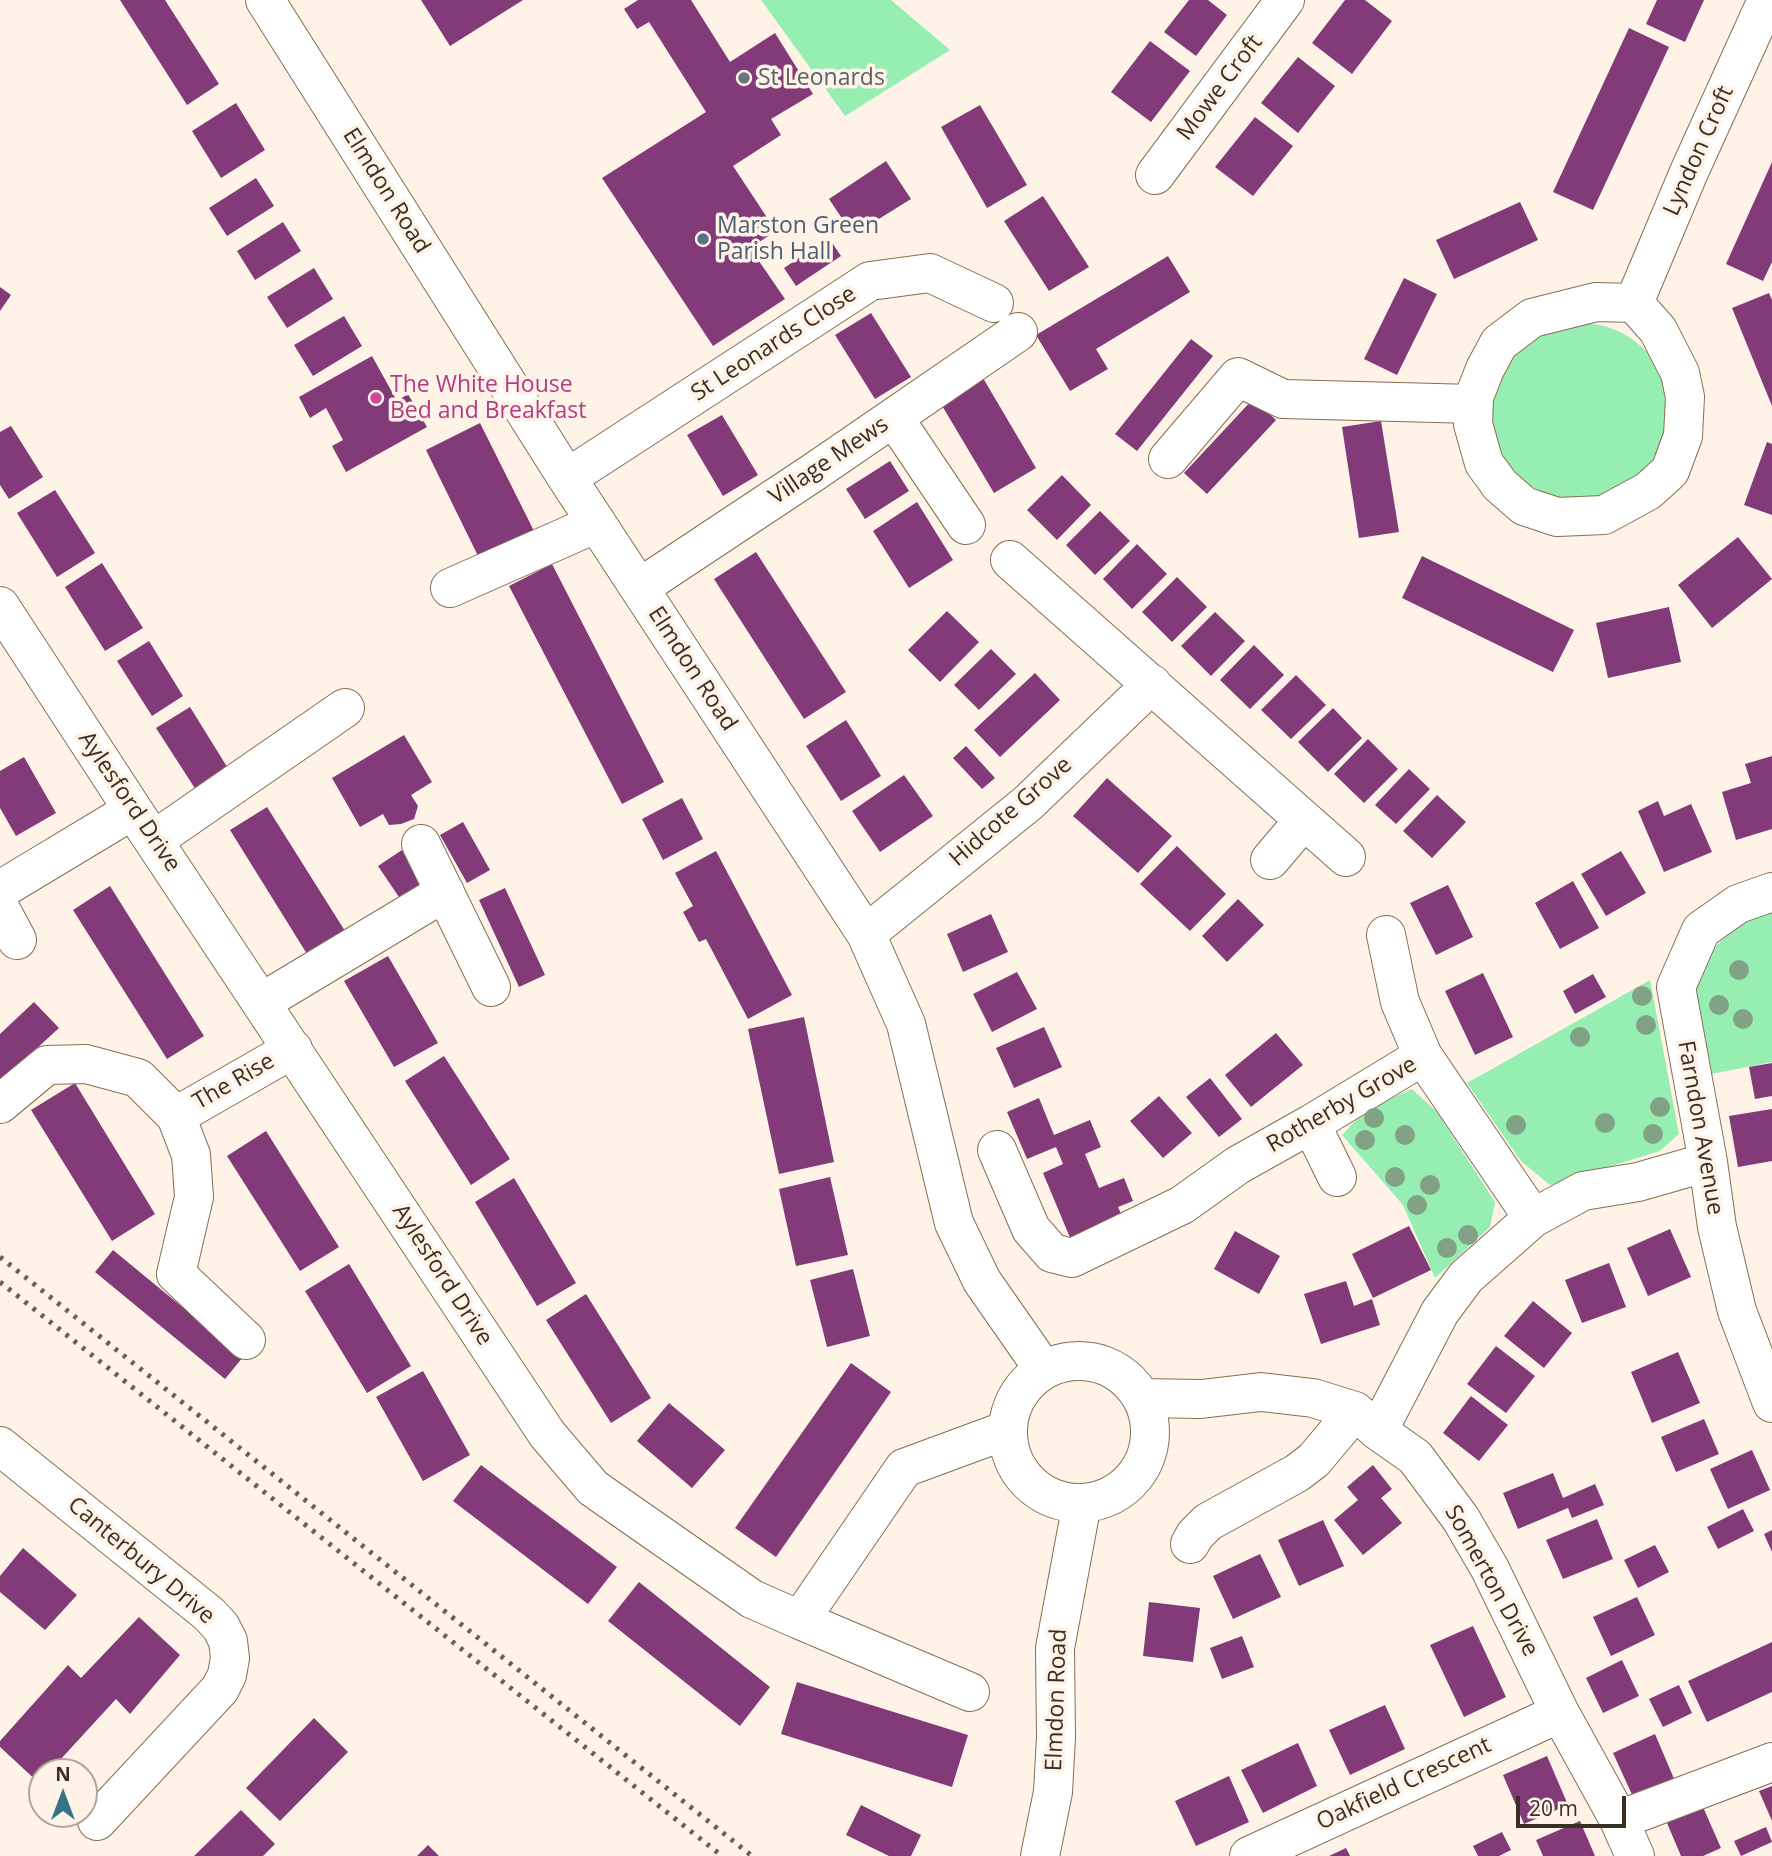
<!DOCTYPE html>
<style>
body{margin:0}
#map{position:relative;width:1772px;height:1856px;overflow:hidden;background:#fef3e6;font-family:"Open Sans",sans-serif}
canvas{display:block}
.north{position:absolute;left:28px;top:1758px;width:70px;height:70px;box-sizing:border-box;background:#fef3e6;border:2px solid #afa598;border-radius:50%;rotate:0deg;font-size:19px;font-weight:700;line-height:28px;text-align:center;color:#392f23}
.north::after{content:'';display:block;margin:auto;width:24px;height:32px;background:#327586;clip-path:polygon(50% 0,100% 100%,50% 72%,0 100%)}
.scale{position:absolute;left:1516px;top:1796px;width:110px;height:32px;box-sizing:border-box;border:4px solid #392f23;border-top:0;padding-left:9px;font-size:21px;line-height:24px;white-space:nowrap;color:#392f23;-webkit-text-stroke:5px #fef3e6;paint-order:stroke}
</style>
<div id="map">
<canvas width="1772" height="1856"></canvas>
<div class="north">N</div>
<div class="scale">20 m</div>
</div>
<script>
const context = document.querySelector('canvas').getContext('2d');
context.lineJoin = 'round';
function fillPath(path, color) {
  context.fillStyle = color;
  context.fill(path, 'evenodd');
}
function toPath(rows) {
  const path = new Path2D();
  for (const r of rows) {
    if (r.length === 3) {
      path.moveTo(r[0] + r[2], r[1]);
      path.arc(r[0], r[1], r[2], 0, 2 * Math.PI);
      continue;
    }
    path.moveTo(r[0], r[1]);
    for (let i = 2; i < r.length; i += 2) path.lineTo(r[i], r[i + 1]);
  }
  return path;
}
function strokePath(path, color, width, dash) {
  context.strokeStyle = color;
  context.lineWidth = width;
  context.lineCap = dash ? 'butt' : 'round';
  context.setLineDash(dash || []);
  context.stroke(path);
}
function write(font, color, halo, rows, align = 'center') {
  context.font = font + ' "Open Sans",sans-serif';
  context.lineWidth = 7;
  context.setLineDash([]);
  context.textBaseline = 'middle';
  context.strokeStyle = halo;
  context.fillStyle = color;
  for (const [text, x, y, turn = 0] of rows) {
    context.save();
    context.translate(x, y);
    context.rotate((+turn || 0) * Math.PI / 180);
    context.textAlign = isNaN(turn) ? turn : align;
    if (halo) context.strokeText(text, 0, 0);
    context.fillText(text, 0, 0);
    context.restore();
  }
}
const green = toPath([
 [761,0,891,0,950,50,845,116],
 [1581,412,89],
 [1772,912,1772,1062,1706,1075,1695,993,1707,955,1741,921],
 [1650,980,1679,1134,1660,1151,1550,1185,1521,1161,1467,1083],
 [1412,1089,1437,1112,1495,1202,1490,1227,1435,1278,1403,1205,1342,1135,1367,1109]
]);
const building = toPath([
 [120,0,165,0,219,84,187,105],
 [421,0,523,0,450,46],
 [638,0,691,0,730,62,775,33,813,94,771,119,781,135,733,166,776,231,750,248,785,299,713,346,602,178,706,112,649,22,637,29,624,9],
 [1189,0,1208,0,1227,15,1196,56,1164,32],
 [1345,0,1365,0,1392,21,1352,74,1312,43],
 [1657,0,1704,0,1685,42,1646,24],
 [1629,28,1669,47,1593,210,1553,192],
 [1150,41,1190,71,1151,122,1111,92],
 [1298,57,1335,86,1298,133,1261,103],
 [236,103,265,150,221,178,192,131],
 [980,105,1027,185,987,208,941,127],
 [1255,117,1293,146,1253,196,1215,167],
 [886,161,911,199,853,235,829,199],
 [1772,162,1772,262,1763,281,1726,264],
 [256,178,274,206,227,236,209,208],
 [1043,196,1089,267,1049,291,1004,221],
 [1520,202,1538,240,1454,279,1436,240],
 [283,222,301,251,255,280,237,251],
 [829,238,841,256,796,286,784,268],
 [1168,256,1190,292,1096,349,1108,369,1070,391,1036,335],
 [314,268,333,299,287,328,267,297],
 [1404,278,1437,294,1397,375,1364,359],
 [0,287,11,295,0,311],
 [1769,293,1772,300,1772,406,1732,308],
 [871,313,911,377,875,399,835,335],
 [344,316,362,346,313,376,294,345],
 [1191,339,1213,356,1137,451,1115,434],
 [372,356,397,401,408,394,427,427,346,472,332,446,343,440,326,408,310,418,299,397],
 [983,378,1036,468,994,493,941,404],
 [1253,399,1276,420,1207,494,1184,473],
 [722,415,758,475,723,496,687,435],
 [1381,421,1399,532,1359,538,1342,427],
 [480,423,535,533,480,560,426,450],
 [11,426,43,477,9,499,0,485,0,432],
 [1767,442,1772,444,1772,515,1744,505],
 [890,461,909,491,865,519,846,489],
 [1062,475,1091,505,1057,540,1027,510],
 [55,490,95,553,57,577,17,513],
 [917,502,953,560,909,588,873,531],
 [1100,511,1130,541,1095,575,1066,545],
 [1738,537,1772,579,1712,628,1678,585],
 [1137,544,1167,574,1132,609,1103,579],
 [756,552,846,692,804,719,714,579],
 [1422,556,1574,630,1553,672,1402,598],
 [102,563,143,628,105,651,65,587],
 [552,564,664,782,622,804,509,586],
 [1177,577,1207,607,1172,642,1142,612],
 [1669,607,1681,662,1608,678,1596,623],
 [947,611,979,642,940,682,908,650],
 [1215,612,1245,641,1211,676,1181,646],
 [149,641,183,696,152,716,117,661],
 [1254,645,1284,675,1250,709,1220,680],
 [991,649,1016,674,979,710,954,685],
 [1035,673,1060,700,1000,757,974,730],
 [1296,675,1326,705,1291,739,1261,710],
 [190,707,229,770,196,790,156,728],
 [1333,708,1362,738,1328,772,1298,742],
 [846,720,881,776,841,801,806,746],
 [404,735,432,782,411,795,418,806,414,819,401,824,389,825,383,814,360,827,332,778],
 [1368,739,1398,769,1364,803,1334,774],
 [966,746,995,778,982,789,953,758],
 [1772,756,1772,829,1736,840,1722,792,1751,783,1745,764],
 [24,757,56,813,16,836,0,808,0,771],
 [1409,769,1430,789,1396,824,1375,805],
 [904,775,933,816,880,852,852,811],
 [1107,778,1172,836,1138,873,1073,816],
 [1437,795,1466,822,1432,858,1403,831],
 [682,798,703,839,663,860,642,819],
 [1658,801,1664,816,1691,804,1712,852,1664,872,1638,811],
 [267,807,350,939,312,962,230,830],
 [463,822,490,870,467,883,440,835],
 [1177,846,1226,894,1190,931,1140,884],
 [402,850,428,887,403,903,378,866],
 [716,851,792,995,748,1019,706,939,699,942,683,912,693,906,675,873],
 [1621,851,1646,893,1606,916,1581,874],
 [1573,881,1599,928,1560,949,1535,903],
 [1448,885,1473,937,1436,955,1410,903],
 [110,886,204,1036,167,1059,73,910],
 [505,888,545,975,519,987,479,900],
 [1238,899,1264,925,1227,962,1202,936],
 [991,914,1008,952,963,972,947,934],
 [388,956,438,1043,394,1067,344,981],
 [1017,972,1037,1009,992,1032,973,994],
 [1483,973,1513,1037,1475,1055,1445,991],
 [1593,974,1606,997,1575,1014,1563,991],
 [34,1002,59,1028,0,1082,0,1034],
 [804,1017,834,1162,779,1174,748,1029],
 [1044,1027,1062,1067,1014,1088,996,1048],
 [1276,1033,1303,1065,1251,1107,1225,1075],
 [444,1056,510,1159,471,1185,405,1081],
 [1772,1063,1772,1096,1755,1099,1749,1067],
 [1210,1078,1242,1119,1219,1137,1186,1097],
 [75,1083,155,1214,112,1241,31,1110],
 [1159,1096,1192,1133,1163,1158,1130,1121],
 [1039,1098,1054,1135,1090,1120,1101,1147,1085,1154,1099,1188,1124,1178,1133,1201,1118,1207,1128,1229,1076,1252,1043,1173,1063,1164,1056,1147,1027,1159,1007,1112],
 [1772,1109,1772,1161,1738,1167,1729,1116],
 [266,1131,339,1247,300,1271,227,1156],
 [830,1177,848,1255,796,1266,779,1189],
 [514,1178,576,1283,537,1306,475,1202],
 [1409,1226,1431,1270,1373,1298,1352,1254],
 [1670,1229,1691,1277,1648,1296,1627,1248],
 [1235,1231,1280,1256,1259,1294,1214,1269],
 [113,1250,243,1357,225,1379,95,1272],
 [1609,1263,1626,1307,1582,1323,1565,1280],
 [349,1264,411,1366,367,1393,305,1291],
 [853,1269,870,1336,827,1347,810,1280],
 [1346,1281,1354,1306,1372,1299,1380,1325,1321,1344,1304,1294],
 [586,1294,651,1398,611,1423,546,1320],
 [1533,1301,1572,1333,1544,1368,1504,1336],
 [1496,1346,1535,1376,1506,1413,1467,1384],
 [1678,1352,1700,1403,1652,1423,1631,1372],
 [851,1363,891,1392,776,1557,735,1528],
 [423,1371,470,1455,423,1481,376,1397],
 [1471,1396,1508,1425,1479,1461,1443,1433],
 [669,1403,725,1450,692,1488,637,1441],
 [1704,1419,1719,1454,1676,1472,1661,1437],
 [1752,1450,1770,1490,1728,1509,1710,1469],
 [481,1465,617,1567,588,1604,453,1501],
 [1373,1465,1392,1489,1381,1498,1402,1523,1363,1555,1334,1520,1358,1500,1347,1487],
 [1553,1473,1563,1498,1595,1484,1604,1505,1572,1518,1568,1508,1518,1529,1503,1493],
 [1743,1509,1754,1531,1718,1549,1707,1527],
 [1597,1519,1613,1559,1563,1579,1546,1540],
 [1323,1520,1344,1566,1299,1586,1278,1540],
 [1772,1530,1772,1552,1764,1534],
 [1655,1545,1669,1572,1638,1588,1624,1560],
 [23,1548,77,1595,45,1630,0,1592,0,1576],
 [1260,1554,1281,1597,1233,1619,1213,1576],
 [639,1582,770,1687,740,1726,608,1621],
 [1637,1597,1655,1635,1611,1656,1593,1617],
 [1149,1602,1200,1608,1193,1662,1143,1656],
 [139,1617,180,1655,130,1714,116,1699,49,1772,42,1772,42,1780,39,1783,0,1747,0,1741,68,1665,81,1678],
 [1473,1626,1506,1697,1464,1717,1430,1645],
 [1242,1636,1254,1667,1222,1679,1210,1648],
 [1772,1642,1772,1692,1707,1722,1688,1681],
 [1622,1660,1639,1696,1603,1713,1586,1678],
 [797,1682,968,1735,952,1787,781,1734],
 [1679,1685,1692,1713,1663,1727,1649,1699],
 [1385,1705,1405,1749,1350,1775,1329,1730],
 [314,1718,348,1752,280,1821,246,1788],
 [1655,1734,1675,1781,1634,1799,1613,1753],
 [1298,1743,1317,1786,1263,1813,1241,1770],
 [1547,1756,1568,1805,1524,1824,1503,1775],
 [1229,1776,1249,1822,1196,1846,1175,1801],
 [1772,1786,1772,1821,1759,1791],
 [861,1805,921,1835,911,1856,889,1856,846,1835],
 [1703,1807,1721,1848,1703,1856,1681,1856,1667,1823],
 [241,1810,275,1844,263,1856,194,1856],
 [1580,1821,1595,1856,1543,1856,1536,1840],
 [1766,1827,1772,1842,1741,1856,1734,1841],
 [1502,1832,1511,1850,1499,1856,1478,1856,1473,1846],
 [428,1845,439,1856,417,1856],
 [1346,1848,1350,1856,1329,1856]
]);
const minor = toPath([
 [265,0,567,478,866,934,906,1024,954,1223,982,1281,1044,1370],
 [1155,175,1285,0],
 [1596,302,1634,303,1658,330,1680,373,1685,397,1683,436,1670,471,1648,491,1604,515,1557,517,1524,506,1500,485,1484,463,1473,424,1474,397,1485,369,1499,343,1532,318,1596,302],
 [1634,303,1689,172,1767,0],
 [894,418,966,525],
 [1168,459,1238,377,1283,399,1474,404],
 [567,478,870,281,930,273,994,303],
 [1010,560,1346,857],
 [450,588,597,523],
 [639,588,814,472,1018,332],
 [0,606,133,810,547,1434,593,1488,752,1599,800,1620,904,1468,1007,1430],
 [154,840,345,708],
 [421,844,491,987],
 [1270,860,1304,820],
 [0,890,133,810],
 [1772,892,1738,904,1701,930,1676,987,1708,1162,1717,1227,1737,1311,1772,1403],
 [0,908,17,940],
 [866,934,1028,803,1152,684],
 [1386,935,1400,1002,1423,1056],
 [262,1002,445,892],
 [0,1104,47,1065,86,1064,138,1078,176,1116,191,1155,194,1197,176,1274,246,1340],
 [176,1116,293,1049],
 [1311,1124,1337,1177],
 [997,1150,1031,1229,1052,1253,1072,1258,1182,1205,1238,1165,1311,1124,1423,1056,1533,1218],
 [1079,1432,71],
 [1142,1398,1201,1399,1261,1392,1313,1398,1355,1411,1378,1431,1415,1457,1461,1519,1490,1569,1560,1713,1619,1820,1635,1856],
 [1378,1431,1440,1312,1466,1277,1533,1218,1583,1191,1638,1182,1708,1162],
 [0,1446,209,1614,221,1627,228,1641,230,1658,227,1675,220,1689,97,1821],
 [1190,1544,1195,1535,1208,1522,1297,1473,1314,1460,1355,1411],
 [800,1620,970,1692],
 [1619,1820,1772,1762],
 [1040,1856,1053,1792,1056,1737,1055,1648,1082,1503],
 [1249,1856,1560,1713]
]);
const rail = toPath([
 [0,1257,752,1856],
 [0,1282,722,1856]
]);
const trees = [
 [1739,970],
 [1642,996],
 [1719,1005],
 [1743,1019],
 [1646,1025],
 [1580,1037],
 [1660,1107],
 [1374,1118],
 [1605,1123],
 [1516,1125],
 [1653,1134],
 [1405,1135],
 [1365,1140],
 [1395,1177],
 [1430,1185],
 [1417,1205],
 [1468,1235],
 [1447,1248]
];
const markers = [
 [744,78,7,"#6b7280"],
 [703,239,7,"#5c6f8a"],
 [376,398,7,"#d1479c"]
];
const worshipNames = [
 ["St Leonards",758,78]
];
const streetNames = [
 ["Mowe Croft",1220,88,-53],
 ["Lyndon Croft",1699,151,-66],
 ["Elmdon Road",386,191,58],
 ["St Leonards Close",774,344,-33],
 ["Village Mews",829,461,-34],
 ["Elmdon Road",692,669,57],
 ["Aylesford Drive",129,802,56],
 ["Hidcote Grove",1011,812,-41],
 ["The Rise",234,1082,-30],
 ["Rotherby Grove",1342,1105,-30],
 ["Farndon Avenue",1700,1128,80],
 ["Aylesford Drive",442,1275,57],
 ["Canterbury Drive",141,1561,40],
 ["Somerton Drive",1491,1581,61],
 ["Elmdon Road",1057,1700,-88],
 ["Oakfield Crescent",1404,1784,-25]
];
const serviceNames = [
 ["Marston Green",717,226],
 ["Parish Hall",717,252]
];
const hotelNames = [
 ["The White House",390,385],
 ["Bed and Breakfast",390,411]
];
fillPath(green, '#96eeb2');
fillPath(building, '#823a78');
strokePath(minor, '#866e53', 40);
strokePath(minor, '#fff', 38);
strokePath(rail, '#695f53', 5, [3.5, 7]);
context.fillStyle = '#82a286';
for (const [x, y] of trees) {
  context.beginPath();
  context.arc(x, y, 10, 0, 2 * Math.PI);
  context.fill();
}
for (const [x, y, r, color] of markers) {
  const dot = new Path2D();
  dot.arc(x, y, r, 0, 2 * Math.PI);
  context.fillStyle = color;
  context.fill(dot);
  strokePath(dot, '#fef3e6', 2.5);
}
write('23px', '#5b616d', '#fef3e6', worshipNames, 'left');
write('23px', '#392f23', '#fef3e6', streetNames);
write('23px', '#4e5e75', '#fef3e6', serviceNames, 'left');
write('23px', '#b23c85', '#fef3e6', hotelNames, 'left');
</script>
